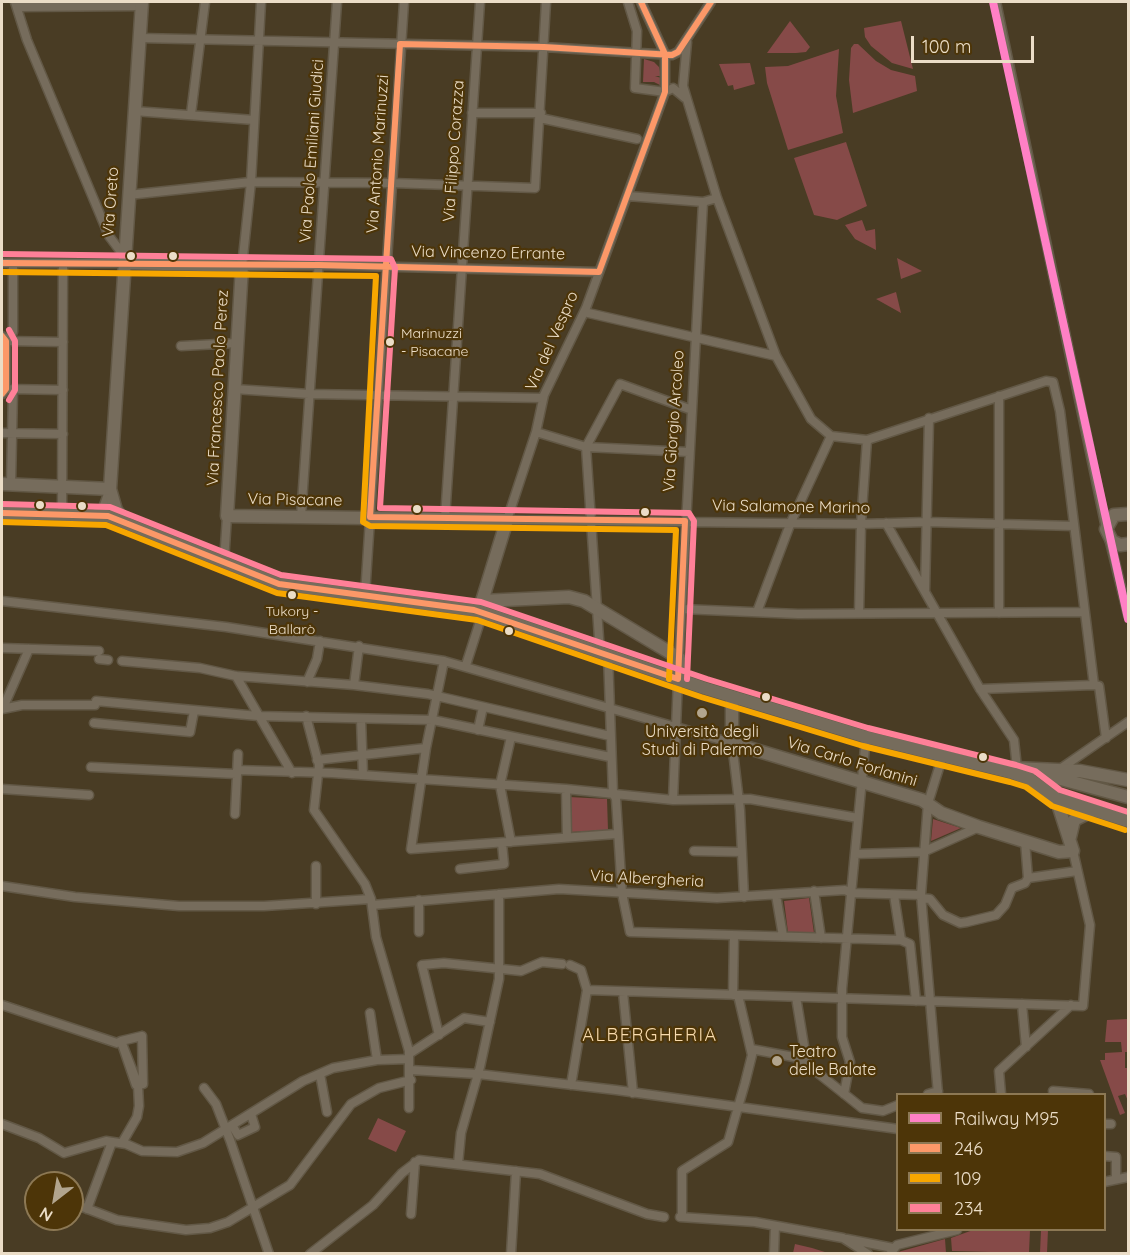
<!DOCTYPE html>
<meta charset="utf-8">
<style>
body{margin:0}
#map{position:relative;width:1130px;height:1255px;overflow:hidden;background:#493c24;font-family:Quicksand,sans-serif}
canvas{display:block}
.frame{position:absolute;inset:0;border:3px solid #ebddc7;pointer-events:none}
.legend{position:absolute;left:896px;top:1093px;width:210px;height:138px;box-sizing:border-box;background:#4d3508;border:2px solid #8c7854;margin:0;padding:8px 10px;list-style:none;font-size:18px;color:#ebddc7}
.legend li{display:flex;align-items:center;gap:12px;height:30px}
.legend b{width:30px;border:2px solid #8c7854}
.north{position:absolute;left:24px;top:1171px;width:60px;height:60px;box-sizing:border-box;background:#4d3508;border:2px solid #8c7854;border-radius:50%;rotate:211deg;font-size:16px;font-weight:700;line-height:24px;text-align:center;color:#ebddc7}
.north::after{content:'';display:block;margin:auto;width:21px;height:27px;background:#b2a58e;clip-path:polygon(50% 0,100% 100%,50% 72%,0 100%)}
.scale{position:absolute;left:911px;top:36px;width:123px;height:27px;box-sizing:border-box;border:3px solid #ebddc7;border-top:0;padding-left:8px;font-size:18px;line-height:21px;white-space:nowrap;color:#ebddc7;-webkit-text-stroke:4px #4d3508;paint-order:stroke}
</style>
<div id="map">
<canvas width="1130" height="1255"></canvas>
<div class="frame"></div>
<ul class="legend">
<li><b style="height:8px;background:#ff80c5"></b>Railway M95</li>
<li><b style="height:8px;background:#fc9868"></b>246</li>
<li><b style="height:8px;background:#f7a600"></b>109</li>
<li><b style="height:8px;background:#ff8098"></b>234</li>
</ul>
<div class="north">N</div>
<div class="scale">100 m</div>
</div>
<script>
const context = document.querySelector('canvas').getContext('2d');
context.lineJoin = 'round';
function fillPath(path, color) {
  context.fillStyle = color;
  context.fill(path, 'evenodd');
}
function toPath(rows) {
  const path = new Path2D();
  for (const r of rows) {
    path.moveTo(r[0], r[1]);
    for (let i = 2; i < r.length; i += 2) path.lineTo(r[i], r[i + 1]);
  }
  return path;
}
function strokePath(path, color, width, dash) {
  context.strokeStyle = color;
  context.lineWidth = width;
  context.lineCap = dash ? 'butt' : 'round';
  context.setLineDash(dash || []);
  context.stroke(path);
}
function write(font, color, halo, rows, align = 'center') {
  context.font = font + ' Quicksand,sans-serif';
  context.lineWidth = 4.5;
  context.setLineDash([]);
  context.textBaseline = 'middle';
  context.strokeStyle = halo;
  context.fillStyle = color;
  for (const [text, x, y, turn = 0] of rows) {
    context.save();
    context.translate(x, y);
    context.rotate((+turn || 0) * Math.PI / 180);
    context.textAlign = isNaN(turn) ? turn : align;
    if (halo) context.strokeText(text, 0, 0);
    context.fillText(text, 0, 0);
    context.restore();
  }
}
const green = toPath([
 [790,21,810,47,806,52,796,53,767,53],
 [901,21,913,69,892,63,871,46,865,37,864,28],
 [854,44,858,44,876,61,891,70,915,76,917,91,853,113,849,80,851,48],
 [839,49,836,96,843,133,788,150,767,83,765,67,788,66],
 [644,59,654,62,659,67,661,76,655,76,661,78,660,85,654,82,643,82],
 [750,63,755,84,734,90,733,85,728,86,719,64],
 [846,142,867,206,837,220,814,215,794,158],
 [862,220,866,231,875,229,876,250,855,239,845,225],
 [897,258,922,271,901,279],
 [896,292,901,313,876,299],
 [569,797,607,799,608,830,571,832],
 [933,819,961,828,931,841],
 [809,898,814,933,788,932,784,901],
 [1128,1019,1128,1052,1125,1052,1125,1068,1127,1068,1128,1101,1125,1094,1118,1096,1125,1113,1120,1115,1100,1060,1105,1060,1105,1053,1122,1052,1121,1042,1105,1042,1107,1020],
 [378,1118,406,1131,396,1152,368,1139],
 [973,1230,1030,1230,1029,1253,952,1251,951,1238],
 [1041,1230,1048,1230,1047,1253,1040,1253],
 [945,1239,946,1253,898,1252],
 [795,1244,812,1248,828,1253,793,1253]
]);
const street = toPath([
 [15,2,27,40,109,236,124,256],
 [261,2,251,182,242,266,319,265,599,272],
 [628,2,637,31,635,88,665,92,673,88,685,98],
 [641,2,665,54,665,92,586,308,544,395,536,432,507,520,861,524,927,522,1074,526],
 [996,2,1106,528],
 [17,7,142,6],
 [140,38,544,47,672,55,678,52,711,2],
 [687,42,683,86,717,198,776,356,811,419,831,436],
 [134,111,254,120],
 [472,113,541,113],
 [191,114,205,2],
 [540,118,637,139],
 [128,195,251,182,392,183,535,188,546,2],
 [628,196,703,202,717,198],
 [2,263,124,263],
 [584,312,776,356],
 [2,336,6,341,6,389,2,394],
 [6,341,13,332,13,263],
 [6,341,63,342],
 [181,346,237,343],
 [9,389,63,390],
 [234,389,309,394,543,398],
 [536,432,586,447,689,452],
 [2,433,63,434],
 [831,436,867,440,1046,381,1053,382,1060,411,1094,685,1099,686,1106,738],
 [11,484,13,389],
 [94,514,103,508,109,491],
 [62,515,63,263],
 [301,517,337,2],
 [445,518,480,2],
 [886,523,980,689,1014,740,1017,768],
 [1109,538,1128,615],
 [224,562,227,516],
 [925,590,929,418],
 [365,595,404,2],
 [2,601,226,627,444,661,732,743,740,810,744,897],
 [682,609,798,614,1085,612],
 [757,612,791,522,831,436],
 [859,613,861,524,867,440],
 [999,613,999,396],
 [2,648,99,651],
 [600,653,586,447,620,384,692,410],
 [608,655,613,793,616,799,622,893,630,932,901,940],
 [679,658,703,202],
 [99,659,108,660],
 [122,661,200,668,236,676,354,685,428,694,610,736],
 [444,661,426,748,411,849,616,834],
 [466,665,483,612],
 [236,676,292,773],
 [307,682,317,659,320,641],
 [354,685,359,646],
 [980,689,1094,685],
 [96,701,258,716,433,720,610,757],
 [3,708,29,649],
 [2,709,22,705,95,705],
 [306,716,319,765,314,810,365,884,371,899,376,937,409,1051,409,1108],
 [361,719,363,775],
 [94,723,190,732,194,711],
 [478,730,483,707],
 [317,760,426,748],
 [91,767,236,774],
 [1060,769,1128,722],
 [237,770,332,773,566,789,673,800,750,799,858,818],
 [2,789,89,795],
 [566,789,567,837],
 [673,800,678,679],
 [235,814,238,754],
 [1025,841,1028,878,1077,871],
 [511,842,500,785,511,737],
 [694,851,742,852],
 [855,854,923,852,979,827],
 [316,866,316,904],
 [460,869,504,864,502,843],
 [2,886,75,897,179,906,264,906,371,899],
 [814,891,821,938],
 [776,895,783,936],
 [894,895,901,940,910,944,916,1001],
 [921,898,930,899,943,915,960,923,967,922,996,915,1005,905,1012,888,1025,883,1028,878],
 [372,905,559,889,717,898,845,890,851,893,921,895],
 [419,932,419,900],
 [570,965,581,970,587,990,571,1085],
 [587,990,1083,1006,1090,925,1073,851],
 [623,992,633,1093],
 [733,995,734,937],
 [796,997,807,1064],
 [1022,1004,1026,1047],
 [2,1005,117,1043,121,1041,138,1085,139,1106,137,1117,122,1143],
 [370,1013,377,1060],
 [439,1035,422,965,444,963,521,971,542,962,562,964],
 [142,1036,143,1084,136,1085,121,1041,142,1036],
 [751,1049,799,1058,862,1108,883,1111,898,1105],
 [409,1054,464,1018,490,1022],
 [410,1070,478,1074,616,1090,898,1129],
 [320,1074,327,1112],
 [204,1088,216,1104,230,1140,269,1254],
 [1053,1091,1089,1094],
 [844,1094,850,1062,842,1037,842,989,866,737],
 [928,1094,938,1091],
 [938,1094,921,895,928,803,943,755],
 [1001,1094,999,1071,1071,1005],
 [2,1124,39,1138,64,1153,106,1141,126,1144,142,1151,177,1152,203,1143,303,1081,333,1068,377,1060,409,1059],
 [1104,1124,1111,1124],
 [232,1125,238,1135,255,1127,251,1114],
 [1104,1156,1116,1157,1116,1179],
 [458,1164,461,1133,480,1067,499,979,499,894],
 [1104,1182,1128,1177],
 [72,1203,117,1220,186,1230,210,1228,228,1222,290,1185,351,1104,379,1088,411,1080],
 [87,1209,112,1142],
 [411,1214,415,1162],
 [680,1217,755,1222,843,1238,868,1254],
 [682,1217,682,1171,728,1142,745,1083,752,1055,738,995],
 [847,1239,893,1248],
 [310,1254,373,1205,402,1173,419,1160,540,1174,647,1214,664,1217],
 [511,1254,516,1171],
 [774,1254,775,1226],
 [890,1254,897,1245,957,1230]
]);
const secondary = toPath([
 [124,263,242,266,227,516,507,520,479,611],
 [2,484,110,489],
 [2,513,108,516,279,584,479,611,704,688,866,737,1013,773,1030,779,1056,798,1128,821],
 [1128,514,1114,515,1106,529,1112,541,1120,545,1128,544],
 [126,523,116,510,110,489,142,2],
 [482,601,569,597,584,601,679,658,678,679],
 [732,697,732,743,922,800,941,813,979,827,1059,852,1073,851,1056,798],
 [1014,768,1080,771,1128,780],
 [1046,775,1128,797],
 [1070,837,1074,820,1092,811]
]);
const bus1 = toPath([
 [2,263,319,265,599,272,665,92,665,54,641,2],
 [2,336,6,341,6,389,2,394],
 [2,513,108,516,279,584,474,610,678,679,685,521,370,517,400,44,544,47,672,55,678,52,711,2]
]);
const bus2 = toPath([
 [2,272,376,276,363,522,370,526,676,530,669,679],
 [2,522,106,525,277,593,477,620,701,697,863,746,1010,782,1026,787,1052,806,1125,830]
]);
const bus3 = toPath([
 [2,254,391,259,395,268,380,508,689,513,694,521,687,679],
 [9,330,15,341,15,390,9,400],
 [2,504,110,507,281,575,481,602,707,679,868,728,1016,765,1035,771,1060,790,1128,812]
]);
const rail1 = toPath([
 [993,2,1128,619]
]);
const markers = [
 [131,256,5,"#ebddc7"],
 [173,256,5,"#ebddc7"],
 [390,342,5,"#ebddc7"],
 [40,505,5,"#ebddc7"],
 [82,506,5,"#ebddc7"],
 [417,509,5,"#ebddc7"],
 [645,512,5,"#ebddc7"],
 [292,595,5,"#ebddc7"],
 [509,631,5,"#ebddc7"],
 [766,697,5,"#ebddc7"],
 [702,713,6,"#b2a58e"],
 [983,757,5,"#ebddc7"],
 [777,1061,6,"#b2a58e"]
];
const busNames = [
 ["Marinuzzi",401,334],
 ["- Pisacane",401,352],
 ["Tukory -",292,612,"center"],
 ["Ballarò",292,630,"center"]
];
const streetNames = [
 ["Via Paolo Emiliani Giudici",312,151,-86],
 ["Via Filippo Corazza",454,151,-86],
 ["Via Antonio Marinuzzi",378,154,-86],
 ["Via Oreto",111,202,-86],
 ["Via Vincenzo Errante",488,253,1],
 ["Via del Vespro",552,341,-66],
 ["Via Francesco Paolo Perez",218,388,-87],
 ["Via Giorgio Arcoleo",674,421,-86],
 ["Via Pisacane",295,500,1],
 ["Via Salamone Marino",791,507,1],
 ["Via Carlo Forlanini",852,762,17],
 ["Via Albergheria",647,879,3]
];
const poiNames = [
 ["Università degli",702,732],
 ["Studi di Palermo",702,750],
 ["Teatro",789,1052,"left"],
 ["delle Balate",789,1070,"left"]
];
const neighbourhoodNames = [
 ["ALBERGHERIA",650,1036]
];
fillPath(green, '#864a48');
strokePath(street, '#625846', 11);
strokePath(secondary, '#625846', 15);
strokePath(street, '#766c5c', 8);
strokePath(secondary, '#766c5c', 12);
strokePath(bus1, '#fc9868', 6);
strokePath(bus2, '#f7a600', 6);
strokePath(bus3, '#ff8098', 6);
strokePath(rail1, '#ff80c5', 8);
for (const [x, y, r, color] of markers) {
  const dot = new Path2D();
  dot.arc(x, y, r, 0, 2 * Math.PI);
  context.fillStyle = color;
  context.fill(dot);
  strokePath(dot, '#4d3508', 2);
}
write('14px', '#ebddc7', '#4d3508', busNames, 'left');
write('16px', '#ebddc7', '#4d3508', streetNames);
write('16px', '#ebddc7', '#4d3508', poiNames);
context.letterSpacing = '1.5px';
write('18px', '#f8dbae', '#4d3508', neighbourhoodNames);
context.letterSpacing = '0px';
</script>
